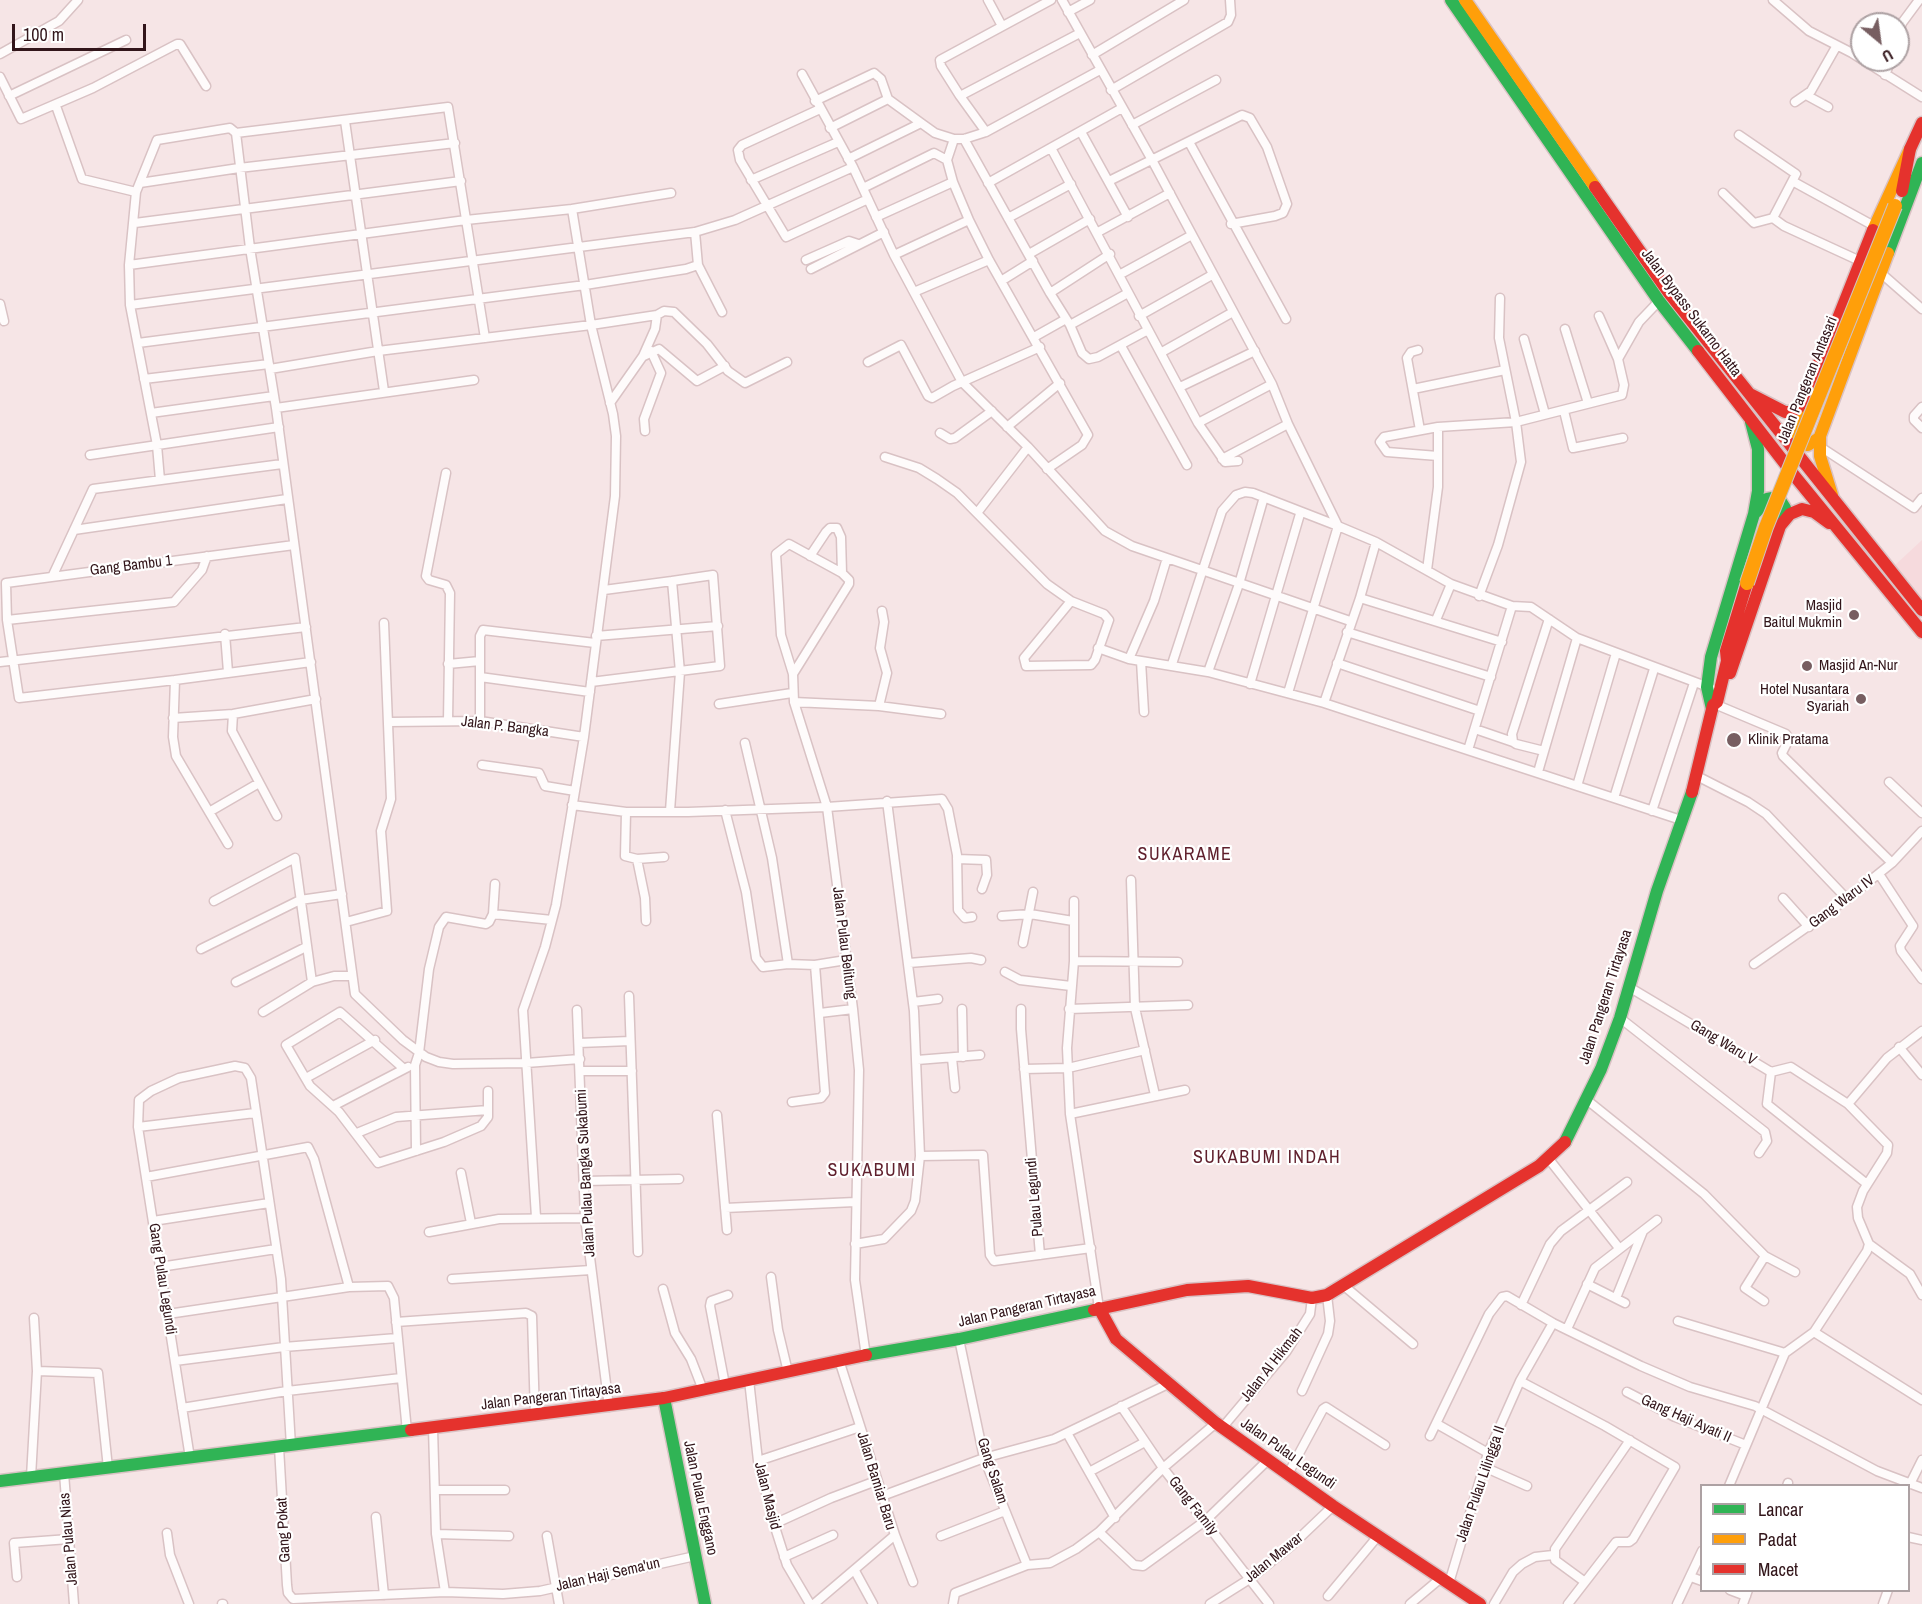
<!DOCTYPE html>
<style>
body{margin:0}
#map{position:relative;width:1922px;height:1604px;overflow:hidden;background:#f6e5e6;font-family:"Archivo Narrow",sans-serif}
canvas{display:block}
.legend{position:absolute;left:1700px;top:1484px;width:210px;height:108px;box-sizing:border-box;background:#fff;border:2px solid #ada1a3;margin:0;padding:8px 10px;list-style:none;font-size:18px;color:#32151a}
.legend li{display:flex;align-items:center;gap:12px;height:30px}
.legend b{width:30px;border:2px solid #ada1a3}
.north{position:absolute;left:1850px;top:12px;width:60px;height:60px;box-sizing:border-box;background:#fff;border:2px solid #ada1a3;border-radius:50%;rotate:151deg;font-size:16px;font-weight:700;line-height:24px;text-align:center;color:#32151a}
.north::after{content:'';display:block;margin:auto;width:21px;height:27px;background:#775e61;clip-path:polygon(50% 0,100% 100%,50% 72%,0 100%)}
.scale{position:absolute;left:12px;top:24px;width:134px;height:27px;box-sizing:border-box;border:3px solid #32151a;border-top:0;padding-left:8px;font-size:18px;line-height:21px;white-space:nowrap;color:#32151a;-webkit-text-stroke:4px #fff;paint-order:stroke}
</style>
<div id="map">
<canvas width="1922" height="1604"></canvas>
<ul class="legend">
<li><b style="height:8px;background:#30b455"></b>Lancar</li>
<li><b style="height:8px;background:#ff9f0a"></b>Padat</li>
<li><b style="height:8px;background:#e5322d"></b>Macet</li>
</ul>
<div class="north">U</div>
<div class="scale">100 m</div>
</div>
<script>
const context = document.querySelector('canvas').getContext('2d');
context.lineJoin = 'round';
function fillPath(path, color) {
  context.fillStyle = color;
  context.fill(path, 'evenodd');
}
function toPath(rows) {
  const path = new Path2D();
  for (const r of rows) {
    path.moveTo(r[0], r[1]);
    for (let i = 2; i < r.length; i += 2) path.lineTo(r[i], r[i + 1]);
  }
  return path;
}
function strokePath(path, color, width, dash) {
  context.strokeStyle = color;
  context.lineWidth = width;
  context.lineCap = dash ? 'butt' : 'round';
  context.setLineDash(dash || []);
  context.stroke(path);
}
function write(font, color, halo, rows, align = 'center') {
  context.font = font + ' "Archivo Narrow",sans-serif';
  context.lineWidth = 4.5;
  context.setLineDash([]);
  context.textBaseline = 'middle';
  context.strokeStyle = halo;
  context.fillStyle = color;
  for (const [text, x, y, turn = 0] of rows) {
    context.save();
    context.translate(x, y);
    context.rotate((+turn || 0) * Math.PI / 180);
    context.textAlign = isNaN(turn) ? turn : align;
    if (halo) context.strokeText(text, 0, 0);
    context.fillText(text, 0, 0);
    context.restore();
  }
}
const built = toPath([
 [1922,540,1922,599,1894,566]
]);
const street = toPath([
 [988,0,1002,26],
 [1062,0,1152,160,1272,384,1288,424,1338,526,1376,542,1451,584,1512,606,1531,607,1577,638,1711,688],
 [1773,0,1809,31,1852,53,1922,97],
 [1068,12,1090,0],
 [1898,35,1902,23,1919,0],
 [0,54,59,21,78,0],
 [1092,55,1184,0],
 [802,74,853,167,894,255,962,382,1028,447,1105,531,1132,546,1350,621],
 [1885,75,1891,60],
 [0,77,21,119,93,88,177,44,180,44,206,86],
 [1111,90,1228,22,1231,15,1230,0],
 [1806,95,1828,107],
 [9,96,126,40],
 [960,96,1080,33],
 [815,101,874,73,881,79,888,99,921,123],
 [1795,102,1811,91,1836,47],
 [56,106,82,179,136,192],
 [820,109,742,145,738,150,740,160,786,237,868,199],
 [345,121,384,391],
 [1132,125,1216,80],
 [830,128,888,99],
 [986,132,960,96,941,66,940,60,1051,0],
 [1081,132,1128,217],
 [236,133,448,107,485,338],
 [1739,135,1796,174,1773,218],
 [954,139,947,160,953,182,969,220,989,260,1088,435,1082,445,1047,469],
 [964,139,1050,293,1110,254],
 [1189,142,1286,319],
 [1051,148,1198,423,1225,462,1238,461],
 [848,159,921,123,935,133,954,139,964,139,986,132,1100,70],
 [751,180,838,142],
 [1109,181,1242,115,1250,118,1267,147,1287,204,1283,213,1275,216,1231,224],
 [1794,182,1874,226],
 [140,183,239,168,455,143],
 [988,183,1122,108],
 [863,188,934,153,947,160],
 [1723,193,1754,223,1773,218,1784,226,1860,261],
 [876,217,953,182],
 [1008,218,1071,184],
 [135,223,461,181],
 [1098,232,1170,193],
 [1029,254,1090,219],
 [894,255,969,220],
 [806,260,849,241,858,244],
 [129,265,466,220,572,209,671,193],
 [698,265,722,312],
 [811,269,884,232],
 [1882,274,1922,309],
 [1119,275,1192,235],
 [1001,281,1033,261],
 [914,292,989,260],
 [1050,293,1070,325],
 [1128,293,1070,325,1082,353,1089,359,1098,357,1148,330],
 [0,304,4,321],
 [130,305,695,232,735,220,853,167],
 [1139,316,1212,275],
 [1599,316,1618,359],
 [1565,329,1588,403],
 [1034,337,1066,319],
 [1524,339,1545,414],
 [138,343,585,285,686,269,698,265,695,232],
 [1121,346,1187,465],
 [1418,350,1411,352,1407,358,1420,430],
 [1162,352,1233,312],
 [644,356,659,349,697,381,725,366],
 [868,362,901,345,928,396,932,398,953,386,1040,347],
 [270,369,378,351,591,325,657,315,664,311,674,312,707,344,728,371,745,383,787,362],
 [144,379,269,364],
 [1180,387,1255,351],
 [1413,389,1505,370],
 [610,403,643,356,655,329,657,315],
 [1922,407,1914,416,1914,420,1922,428],
 [276,408,474,380],
 [1564,411,1573,448,1623,438],
 [151,413,274,396],
 [1198,423,1272,384],
 [1007,427,1060,383],
 [645,431,644,419,661,373,651,351],
 [940,433,950,439,955,438,992,411],
 [1819,446,1914,508,1922,498],
 [90,455,279,427],
 [1438,456,1387,452,1380,442,1384,437,1438,427,1516,422,1622,395,1624,385,1618,359,1639,322,1659,301],
 [885,457,919,468,937,479,957,493,1047,584,1071,601,1104,614,1109,620,1095,660,1091,665,1026,666,1024,658,1071,601],
 [1222,459,1288,424],
 [446,473,426,576,429,580,446,585,450,593,448,721],
 [160,480,157,445,130,305,129,265,136,192,157,140,230,128,236,133,250,248,276,408,355,994,403,1040,426,1057,439,1062,453,1064,526,1063,580,1059],
 [977,513,1028,447],
 [74,530,287,499],
 [1427,570,1438,487,1438,427],
 [842,573,789,544,776,554,781,635,793,674,794,702,827,807,853,1009,859,1070,855,1280,866,1356],
 [53,575,93,489,282,464],
 [604,590,672,581,680,672,670,811],
 [1479,596,1498,545,1521,462,1516,422,1499,338,1500,298],
 [1360,598,1376,542],
 [7,620,174,602,202,570,207,556],
 [1436,620,1451,584],
 [1347,632,1491,677],
 [225,634,228,672],
 [596,636,718,626],
 [1098,648,1129,659,1208,672,1324,703,1681,820],
 [1129,659,1154,601,1167,558],
 [1141,661,1144,712],
 [0,662,306,627],
 [1337,663,1480,711],
 [448,664,480,661],
 [1172,664,1222,511,1236,495,1245,492,1253,493,1338,526,1288,693],
 [1208,672,1239,584,1264,497],
 [793,674,849,584,849,580,842,573,841,537,837,528,830,528,826,532,810,556],
 [480,677,590,692],
 [175,680,19,698,7,620,6,583,294,545],
 [591,682,720,666,713,575,672,581],
 [1250,684,1300,514],
 [794,702,879,706,887,673,880,648,884,622,882,611],
 [1324,703,1360,598,1502,642],
 [719,704,792,693],
 [1717,705,1786,734,1789,739,1782,753,1783,756,1892,863],
 [879,706,941,714],
 [233,714,232,731,277,816],
 [173,718,233,714,316,699],
 [480,721,480,636,483,630,595,643],
 [389,722,480,721,584,737],
 [1475,729,1513,742],
 [745,743,772,858,788,964,815,965,846,960],
 [1468,750,1512,606],
 [1544,751,1516,744,1513,742,1512,734,1549,619],
 [482,765,539,773,545,786,575,791],
 [1538,772,1577,638],
 [1697,776,1748,802,1766,814,1847,899],
 [1889,782,1922,813],
 [1577,786,1616,653],
 [1614,798,1654,669],
 [572,805,626,812,688,812,827,807,942,799,948,809,957,855,958,910,965,918,972,917],
 [725,810,746,892,756,958,763,967,788,964],
 [1652,811,1694,683],
 [209,812,259,783],
 [626,812,625,856,637,859,664,857],
 [228,844,176,756,173,737,175,680,311,662],
 [637,859,645,898,646,921],
 [957,859,986,860,987,875,982,889],
 [1879,874,1913,926,1900,946,1901,951,1922,979],
 [1131,880,1135,1008,1155,1095],
 [1783,898,1809,927],
 [214,901,295,858,312,982],
 [1074,901,1074,961,1067,1048,1070,1114,1099,1308],
 [493,914,552,920],
 [1002,916,1030,914,1073,921],
 [346,922,387,911,381,831,391,799,384,623],
 [1023,943,1033,892],
 [201,949,300,900,342,894],
 [1074,961,1178,962],
 [909,963,971,958,981,960],
 [1754,964,1847,899,1892,863,1922,831],
 [1005,972,1020,980,1071,986],
 [236,982,306,947],
 [1629,987,1771,1072,1791,1067,1848,1104,1888,1145,1887,1153,1863,1191,1857,1207,1858,1218,1869,1244,1867,1251,1814,1332,1785,1353,1729,1486],
 [629,996,638,1252],
 [913,1002,938,999],
 [962,1009,963,1057],
 [1021,1009,1021,1029,1040,1255],
 [1069,1009,1188,1005],
 [577,1010,585,1218,609,1407],
 [263,1012,312,982,334,976,352,976],
 [820,1013,853,1009],
 [1620,1018,1765,1132,1767,1141,1759,1153],
 [579,1043,630,1041],
 [1899,1047,1922,1075],
 [952,1058,955,1088],
 [917,1060,980,1055],
 [403,1068,340,1012,286,1045,310,1086,339,1112,378,1163,444,1142,481,1126,488,1117,488,1091],
 [1024,1069,1068,1068,1145,1050],
 [581,1071,632,1071],
 [1771,1072,1767,1104,1867,1184],
 [306,1078,375,1040],
 [1587,1100,1704,1194,1765,1256,1795,1272],
 [792,1102,821,1098,825,1093,815,965],
 [1848,1104,1887,1058,1922,1031],
 [333,1106,408,1067],
 [1070,1114,1185,1090],
 [717,1115,727,1230],
 [138,1127,255,1113],
 [357,1133,396,1117,488,1110],
 [416,1151,415,1065,419,1053,429,969,439,927,446,917,486,924,489,922,493,914,495,884],
 [920,1156,983,1155,990,1255,994,1261,1091,1248],
 [1548,1158,1619,1248],
 [461,1173,471,1223],
 [146,1177,308,1147,314,1159,349,1287],
 [585,1181,679,1179],
 [725,1208,855,1202],
 [536,1217,523,1010,545,947,556,905,584,737,615,496,616,436,613,414,591,325,572,209],
 [153,1221,269,1203],
 [429,1232,499,1219,585,1218],
 [855,1244,884,1239,911,1211,915,1201,920,1156,914,1011,887,801],
 [1869,1244,1910,1274,1922,1295],
 [160,1267,276,1249],
 [771,1277,778,1330,788,1372],
 [452,1279,591,1270],
 [1587,1284,1625,1303],
 [1343,1285,1413,1344],
 [663,1289,675,1333,691,1359,703,1390],
 [1616,1298,1643,1231],
 [1764,1301,1745,1288,1765,1256],
 [1521,1305,1550,1244,1561,1231,1627,1182],
 [168,1314,349,1287,388,1286,394,1298,407,1431],
 [1678,1321,1785,1353],
 [396,1322,526,1313,532,1316,535,1416],
 [1567,1329,1595,1268,1657,1220],
 [1814,1332,1922,1400],
 [959,1339,984,1458,1027,1565],
 [175,1361,284,1347,397,1338],
 [37,1371,98,1373,108,1468],
 [749,1380,758,1461,774,1524,787,1565,810,1604],
 [1520,1381,1605,1426,1675,1467,1633,1539,1629,1542,1616,1542,1568,1604],
 [725,1385,710,1306,711,1301,728,1295],
 [1302,1391,1328,1334,1330,1321,1327,1295],
 [1627,1392,1675,1417,1746,1445],
 [1121,1406,1163,1468,1269,1604],
 [182,1408,287,1391,401,1378],
 [1437,1424,1488,1453],
 [433,1428,436,1534,445,1592],
 [1222,1428,1286,1352,1310,1314,1312,1298],
 [1067,1433,1115,1518],
 [1430,1436,1489,1314,1502,1297,1507,1296,1553,1323,1641,1366,1690,1387,1755,1406,1877,1471,1922,1488],
 [279,1447,287,1585,288,1593,293,1599,445,1592,503,1594,540,1591,695,1556],
 [190,1458,138,1127,139,1100,151,1091,179,1078,235,1066,245,1068,251,1078,281,1279,291,1446],
 [758,1461,860,1427],
 [1484,1467,1527,1486],
 [1089,1472,1145,1442],
 [64,1473,74,1604],
 [1288,1474,1323,1409,1326,1407,1385,1445],
 [31,1477,37,1371,34,1318],
 [1910,1484,1922,1460],
 [1787,1486,1788,1483],
 [437,1490,505,1490],
 [882,1496,984,1458,1054,1439,1168,1384],
 [376,1517,384,1595],
 [774,1524,831,1498,876,1481],
 [1099,1532,1134,1565,1143,1566,1205,1521,1268,1460],
 [167,1533,170,1555,189,1604],
 [436,1534,509,1536],
 [895,1535,913,1582],
 [547,1536,559,1604],
 [941,1536,1005,1511],
 [1908,1537,1922,1540],
 [784,1557,833,1535],
 [855,1571,873,1604],
 [17,1577,14,1543,69,1539],
 [1691,1577,1702,1581],
 [1585,1582,1555,1560,1555,1549,1630,1440],
 [1449,1583,1488,1453,1520,1381,1553,1323],
 [1730,1590,1746,1596],
 [1328,1596,1378,1536],
 [222,1604,223,1604],
 [814,1604,895,1535,839,1360],
 [953,1604,955,1593,1027,1565,1050,1563,1076,1549,1099,1532,1163,1468,1216,1423],
 [1210,1604,1251,1578,1291,1546,1333,1506],
 [1410,1604,1441,1578],
 [1494,1604,1513,1572,1522,1564,1535,1557,1553,1555],
 [1677,1604,1702,1551],
 [1743,1604,1748,1590],
 [1883,1604,1888,1590]
]);
const fast = toPath([
 [1451,0,1659,301,1698,351],
 [1888,253,1922,163],
 [1756,512,1767,499,1778,497,1785,508,1781,524],
 [1712,709,1707,687,1711,657,1754,514,1758,491,1758,449,1751,422],
 [1565,1142,1601,1069,1620,1018,1657,891,1692,792],
 [866,1355,959,1339,1094,1310],
 [664,1398,705,1604],
 [0,1481,411,1430]
]);
const slow = toPath([
 [1465,0,1595,187],
 [1873,230,1910,149],
 [1799,407,1796,430,1798,438,1808,445,1819,438],
 [1832,495,1820,456,1820,436,1888,253]
]);
const jam = toPath([
 [1595,187,1669,293,1922,610],
 [1902,191,1910,149,1922,123],
 [1698,351,1793,474,1922,632],
 [1750,394,1785,412,1792,412,1799,407,1829,341,1873,230],
 [1730,673,1780,526,1790,514,1802,509,1814,512,1829,523],
 [1692,792,1713,705,1717,702,1727,661,1726,651,1747,583],
 [1099,1308,1116,1339,1216,1423,1333,1506,1480,1604],
 [1094,1310,1187,1290,1248,1286,1312,1298,1327,1295,1539,1166,1565,1142],
 [411,1430,664,1398,866,1355]
]);
const slowBridge = toPath([
 [1747,583,1766,527,1895,206]
]);
const markers = [
 [1854,615,6,"#775e61"],
 [1807,666,6,"#775e61"],
 [1861,699,6,"#775e61"],
 [1734,740,8,"#775e61"]
];
const streetNames = [
 ["Jalan Bypass Sukarno Hatta",1691,313,53],
 ["Jalan Pangeran Antasari",1808,380,-68],
 ["Gang Bambu 1",131,566,-7],
 ["Jalan P. Bangka",505,727,7],
 ["Gang Waru IV",1842,902,-37],
 ["Jalan Pulau Belitung",844,943,83],
 ["Jalan Pangeran Tirtayasa",1606,997,-72],
 ["Gang Waru V",1723,1043,31],
 ["Jalan Pulau Bangka Sukabumi",586,1173,-93],
 ["Pulau Legundi",1035,1197,-95],
 ["Gang Pulau Legundi",162,1279,81],
 ["Jalan Pangeran Tirtayasa",1027,1307,-13],
 ["Jalan Al Hikmah",1272,1365,-52],
 ["Jalan Pangeran Tirtayasa",551,1397,-7],
 ["Gang Haji Ayati II",1686,1419,24],
 ["Jalan Pulau Legundi",1288,1454,35],
 ["Gang Salam",992,1471,72],
 ["Jalan Bamiar Baru",876,1481,73],
 ["Jalan Pulau Lilingga II",1481,1484,-71],
 ["Jalan Masjid",767,1496,76],
 ["Jalan Pulau Enggano",700,1498,78],
 ["Gang Family",1193,1506,52],
 ["Gang Pokat",284,1530,-93],
 ["Jalan Pulau Nias",69,1539,-95],
 ["Jalan Mawar",1274,1558,-39],
 ["Jalan Haji Sema'un",608,1575,-13]
];
const poiNames = [
 ["Masjid",1842,606],
 ["Baitul Mukmin",1842,623],
 ["Masjid An-Nur",1819,666,"left"],
 ["Hotel Nusantara",1849,690],
 ["Syariah",1849,707],
 ["Klinik Pratama",1748,740,"left"]
];
const quarterNames = [
 ["SUKARAME",1185,855],
 ["SUKABUMI INDAH",1267,1158],
 ["SUKABUMI",872,1171]
];
fillPath(built, '#f6dadd');
strokePath(street, '#d9c2c4', 11);
strokePath(fast, '#d9c2c4', 15);
strokePath(slow, '#d9c2c4', 15);
strokePath(jam, '#d9c2c4', 15);
strokePath(street, '#fefbfb', 8);
strokePath(fast, '#30b455', 12);
strokePath(slow, '#ff9f0a', 12);
strokePath(jam, '#e5322d', 12);
strokePath(slowBridge, '#cfc2c4', 16, []);
strokePath(slowBridge, '#ff9f0a', 14);
for (const [x, y, r, color] of markers) {
  const dot = new Path2D();
  dot.arc(x, y, r, 0, 2 * Math.PI);
  context.fillStyle = color;
  context.fill(dot);
  strokePath(dot, '#fff', 2);
}
write('15px', '#32151a', '#fff', streetNames);
write('15px', '#32151a', '#fff', poiNames, 'right');
context.letterSpacing = '1.5px';
write('18px', '#5f1f2c', '#fff', quarterNames);
context.letterSpacing = '0px';
</script>
